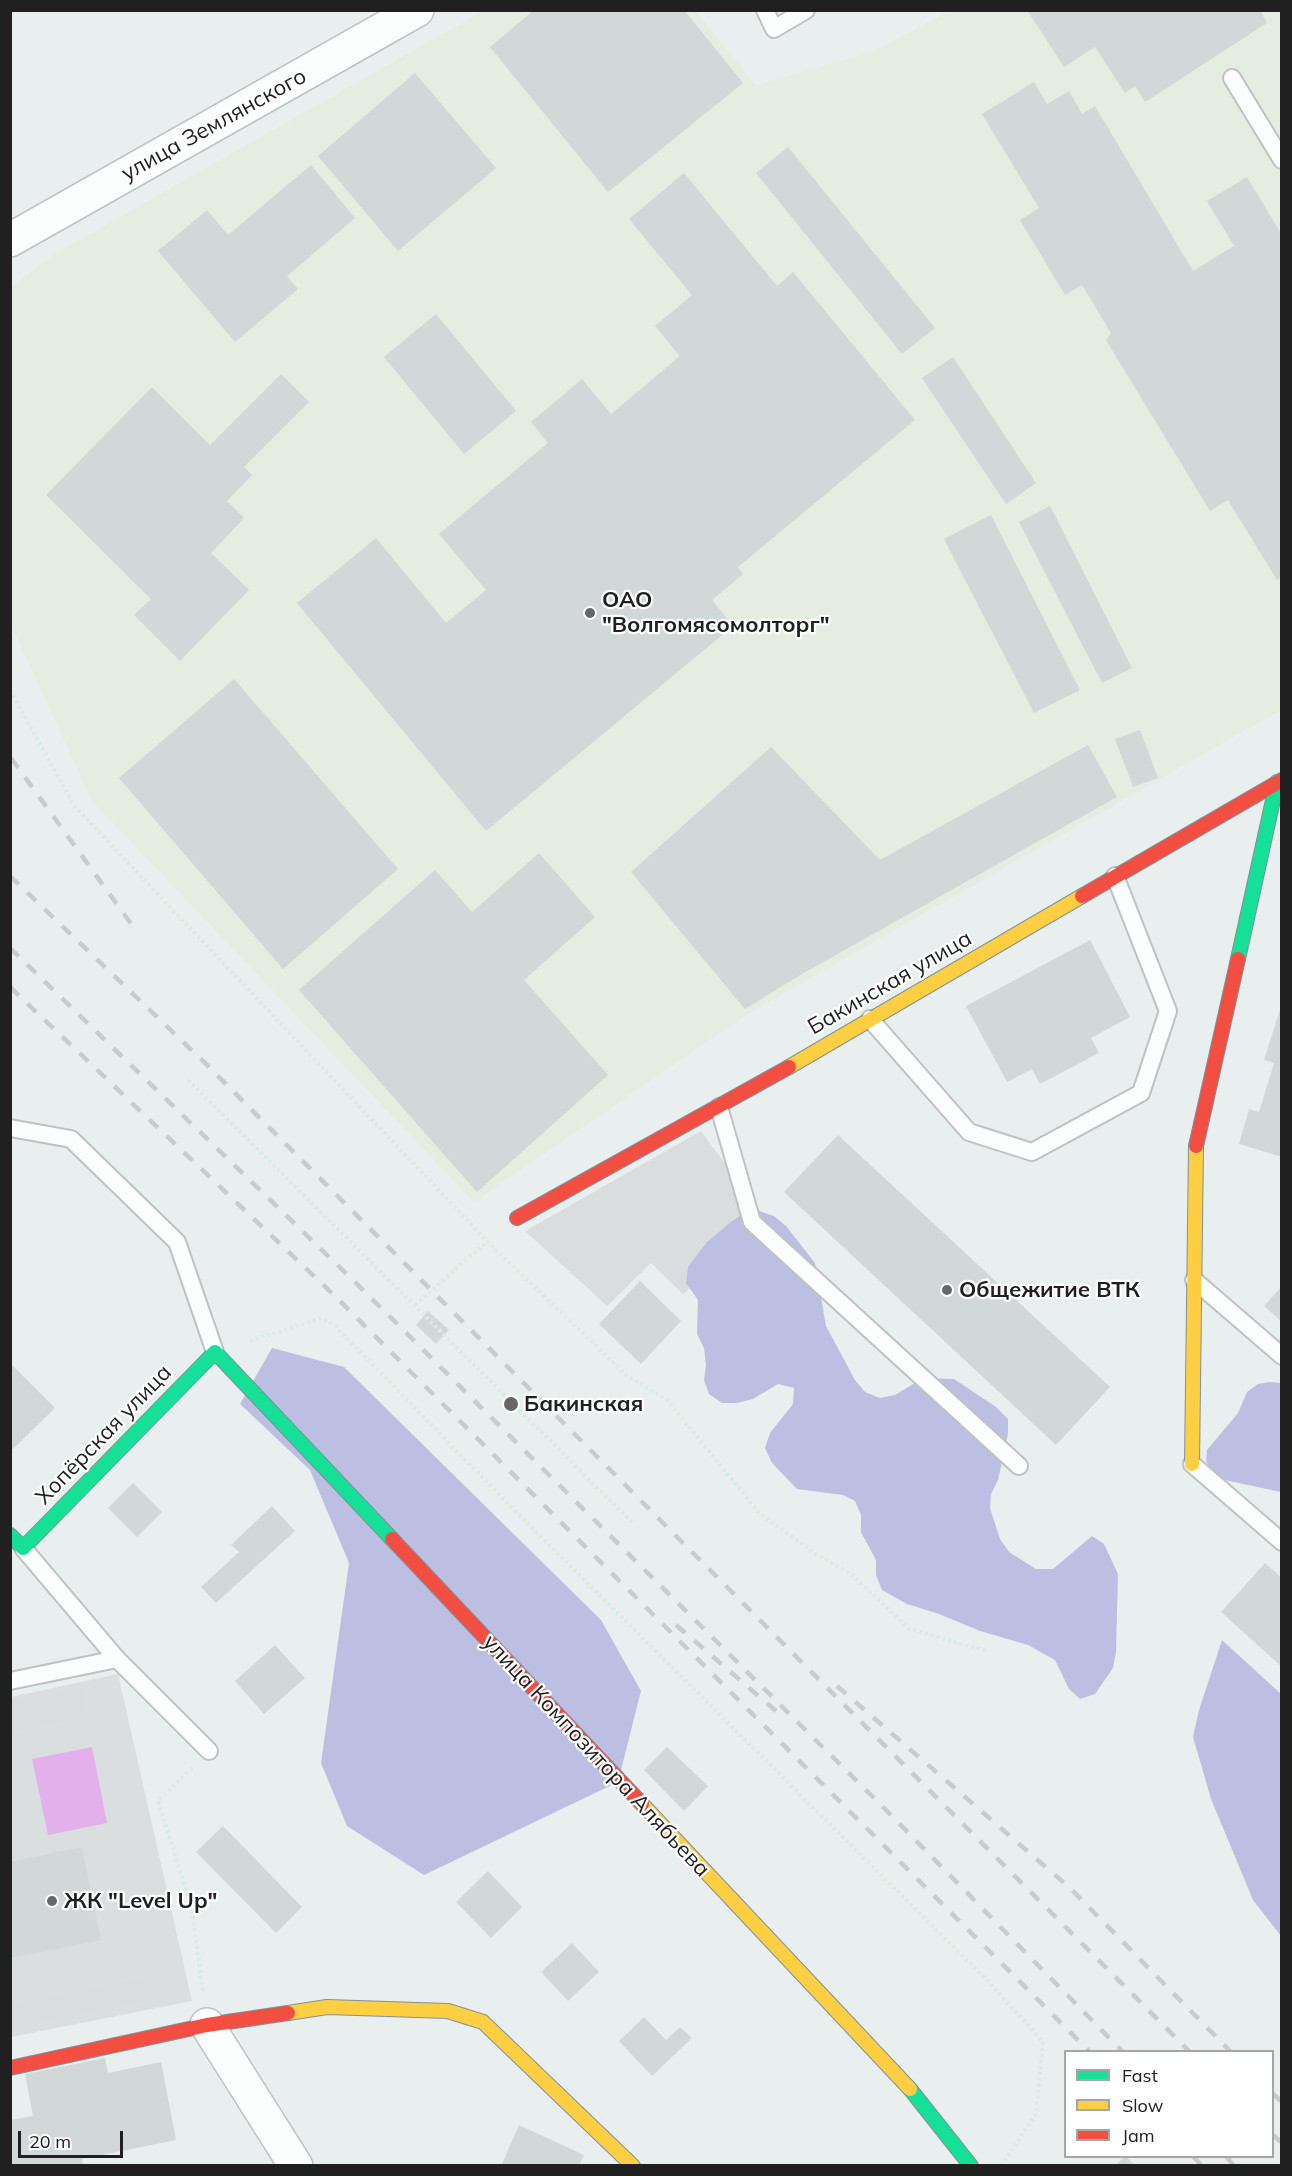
<!DOCTYPE html>
<meta charset="utf-8">
<style>
body{margin:0}
#map{position:relative;width:1292px;height:2176px;overflow:hidden;background:#e9efef;font-family:Mulish,sans-serif}
canvas{display:block}
.frame{position:absolute;inset:0;border:12px solid #202020;pointer-events:none}
.legend{position:absolute;left:1064px;top:2050px;width:210px;height:108px;box-sizing:border-box;background:#fff;border:2px solid #a6a6a6;margin:0;padding:8px 10px;list-style:none;font-size:18px;color:#202020}
.legend li{display:flex;align-items:center;gap:12px;height:30px}
.legend b{width:30px;border:2px solid #a6a6a6}
.scale{position:absolute;left:18px;top:2131px;width:105px;height:27px;box-sizing:border-box;border:3px solid #202020;border-top:0;padding-left:8px;font-size:18px;line-height:21px;white-space:nowrap;color:#202020;-webkit-text-stroke:4px #fff;paint-order:stroke}
</style>
<div id="map">
<canvas width="1292" height="2176"></canvas>
<div class="frame"></div>
<ul class="legend">
<li><b style="height:8px;background:#16e098"></b>Fast</li>
<li><b style="height:8px;background:#ffcf43"></b>Slow</li>
<li><b style="height:8px;background:#f24e42"></b>Jam</li>
</ul>
<div class="scale">20 m</div>
</div>
<script>
const context = document.querySelector('canvas').getContext('2d');
context.lineJoin = 'round';
function fillPath(path, color) {
  context.fillStyle = color;
  context.fill(path, 'evenodd');
}
function toPath(rows) {
  const path = new Path2D();
  for (const r of rows) {
    path.moveTo(r[0], r[1]);
    for (let i = 2; i < r.length; i += 2) path.lineTo(r[i], r[i + 1]);
  }
  return path;
}
function strokePath(path, color, width, dash) {
  context.strokeStyle = color;
  context.lineWidth = width;
  context.lineCap = dash ? 'butt' : 'round';
  context.setLineDash(dash || []);
  context.stroke(path);
}
function write(font, color, halo, rows, align = 'center') {
  context.font = font + ' Mulish,sans-serif';
  context.lineWidth = 4.5;
  context.setLineDash([]);
  context.textBaseline = 'middle';
  context.strokeStyle = halo;
  context.fillStyle = color;
  for (const [text, x, y, turn = 0] of rows) {
    context.save();
    context.translate(x, y);
    context.rotate((+turn || 0) * Math.PI / 180);
    context.textAlign = isNaN(turn) ? turn : align;
    if (halo) context.strokeText(text, 0, 0);
    context.fillText(text, 0, 0);
    context.restore();
  }
}
const residential = toPath([
 [118,1674,192,2001,11,2037,11,1697]
]);
const industrial = toPath([
 [483,11,696,11,756,85,875,51,949,11,1281,11,1281,710,746,1015,474,1202,92,801,11,625,10,288,56,253]
]);
const religious = toPath([
 [701,1131,767,1221,683,1294,651,1263,607,1306,525,1231],
 [83,1687,88,1716,11,1732,11,1702],
 [157,1976,162,1997,11,2027,11,2006]
]);
const forest = toPath([
 [759,1211,774,1216,786,1226,815,1263,826,1326,855,1380,865,1392,880,1398,895,1395,923,1378,954,1379,996,1407,1008,1419,1008,1434,998,1480,991,1494,990,1508,1000,1539,1009,1552,1036,1569,1053,1569,1092,1536,1104,1544,1118,1574,1116,1652,1113,1668,1095,1694,1080,1699,1069,1689,1055,1660,1028,1645,980,1631,939,1614,907,1604,882,1590,876,1575,876,1560,861,1532,861,1515,855,1501,843,1495,797,1489,772,1463,765,1448,770,1433,793,1404,794,1388,778,1384,753,1399,737,1403,722,1403,709,1394,704,1380,706,1365,704,1348,697,1334,698,1300,686,1283,688,1267,707,1242,731,1222,744,1213],
 [272,1348,344,1367,601,1620,641,1691,618,1782,424,1875,347,1826,321,1763,349,1563,310,1470,240,1404],
 [1270,1382,1281,1383,1281,1492,1220,1479,1212,1472,1206,1461,1207,1450,1238,1413,1247,1392,1258,1384],
 [1222,1640,1281,1694,1281,1936,1253,1900,1211,1799,1193,1737,1199,1710]
]);
const pitch = toPath([
 [92,1747,107,1823,48,1835,32,1759]
]);
const building = toPath([
 [534,10,684,10,743,83,608,192,490,47],
 [1027,10,1260,10,1267,23,1145,102,1135,86,1125,93,1095,47,1064,67],
 [415,73,496,168,398,251,318,156],
 [1034,82,1047,104,1069,91,1082,114,1095,106,1193,271,1234,246,1207,201,1247,177,1282,235,1282,577,1277,580,1228,500,1210,511,1106,340,1111,333,1082,285,1065,295,1020,220,1039,208,982,114],
 [788,147,935,328,902,354,756,173],
 [311,165,355,218,287,276,298,289,235,342,158,251,207,210,228,235],
 [684,173,777,286,793,272,915,420,738,567,743,574,712,600,733,626,486,831,297,603,376,538,446,623,486,590,439,534,548,443,531,422,582,379,611,414,680,356,655,326,692,295,629,219],
 [436,314,516,411,464,454,384,357],
 [953,357,1036,483,1006,504,922,378],
 [281,374,309,402,244,467,252,475,227,501,244,518,211,553,249,590,180,661,134,615,151,599,46,495,152,387,210,445],
 [1050,506,1132,668,1102,683,1019,522],
 [991,515,1080,690,1034,713,944,539],
 [234,679,398,869,283,969,119,778],
 [1140,730,1158,778,1133,787,1115,739],
 [1088,745,1117,797,802,974,745,1009,631,872,771,747,880,860],
 [539,853,595,917,524,980,608,1075,477,1192,299,990,435,870,472,912],
 [1090,940,1130,1017,1091,1038,1099,1053,1040,1084,1032,1069,1007,1082,966,1006],
 [1282,1003,1282,1157,1239,1144,1249,1109,1259,1112,1274,1063,1264,1060],
 [838,1135,1110,1387,1056,1445,784,1192],
 [640,1281,681,1321,641,1364,599,1324],
 [1282,1286,1282,1322,1264,1306],
 [428,1311,449,1330,436,1344,416,1325],
 [10,1363,55,1408,13,1449,10,1447],
 [133,1483,162,1512,137,1537,108,1508],
 [272,1506,295,1531,216,1603,201,1587,239,1552,231,1545],
 [1265,1563,1282,1578,1282,1667,1221,1612],
 [275,1645,305,1678,264,1714,235,1681],
 [667,1747,708,1786,684,1811,644,1770],
 [223,1826,302,1907,276,1933,196,1852],
 [82,1847,101,1940,10,1958,10,1862],
 [488,1871,522,1907,491,1938,456,1902],
 [572,1943,599,1972,568,2001,541,1972],
 [644,2017,666,2040,680,2027,692,2038,652,2076,619,2041],
 [105,2058,108,2073,161,2062,176,2140,82,2159,83,2166,10,2166,10,2120,33,2116,25,2074],
 [519,2125,584,2155,579,2166,501,2166],
 [1126,2156,1135,2166,1115,2166,1125,2156]
]);
const path = toPath([
 [10,690,75,807,487,1241,626,1375,667,1400,760,1514,816,1554,854,1576,909,1629,987,1651],
 [188,1080,632,1522],
 [415,1305,488,1241],
 [250,1341,322,1318,334,1325,533,1529,987,1980,1043,2042,1036,2114,1005,2160],
 [192,1768,158,1801,192,1909,203,1993]
]);
const lane = toPath([
 [765,10,774,29,806,10],
 [1232,78,1282,160],
 [870,1019,969,1132,1032,1152,1141,1093,1168,1011,1115,876],
 [719,1107,752,1222,1019,1466],
 [10,1128,71,1139,177,1242,215,1352],
 [1194,1280,1282,1356],
 [1192,1464,1282,1542],
 [23,1548,117,1659,209,1751],
 [10,1681,117,1659]
]);
const street = toPath([
 [10,240,417,10],
 [207,2025,296,2166]
]);
const fast = toPath([
 [1238,959,1277,782],
 [10,1535,23,1548,215,1352,392,1539],
 [910,2089,971,2166]
]);
const slow = toPath([
 [789,1067,1082,896],
 [1192,1464,1196,1146],
 [642,1804,910,2089],
 [288,2013,327,2007,448,2011,483,2022,633,2166]
]);
const jam = toPath([
 [1082,896,1282,780],
 [1196,1146,1238,959],
 [517,1218,789,1067],
 [392,1539,642,1804],
 [10,2068,207,2025,288,2013]
]);
const rail = toPath([
 [11,758,132,925],
 [10,876,204,1062,1190,2052],
 [10,948,356,1283,883,1807,1123,2052],
 [10,987,338,1299,1090,2052],
 [676,1625,776,1711],
 [837,1686,1070,1888,1231,2052],
 [1272,2093,1282,2102],
 [1272,2134,1282,2143],
 [1193,2156,1202,2166],
 [1226,2156,1234,2166]
]);
const markers = [
 [590,613,6,"#666868"],
 [947,1290,6,"#666868"],
 [511,1404,8,"#666868"],
 [52,1901,6,"#666868"]
];
const streetNames = [
 ["улица Землянского",214,125,-29],
 ["Бакинская улица",890,983,-30],
 ["Хопёрская улица",104,1435,-46],
 ["улица Композитора Алябьева",596,1756,47]
];
const poiNames = [
 ["ОАО",602,600],
 ["\"Волгомясомолторг\"",602,625],
 ["Общежитие ВТК",959,1290],
 ["Бакинская",524,1404],
 ["ЖК \"Level Up\"",64,1901]
];
fillPath(residential, '#dadede');
fillPath(industrial, '#e5ede2');
fillPath(religious, '#dadddd');
fillPath(forest, '#bcbfe1');
fillPath(pitch, '#e3b0eb');
fillPath(building, '#d1d8d7');
strokePath(lane, '#bfc2c2', 20);
strokePath(street, '#bfc2c2', 36);
strokePath(fast, '#7f919b', 16);
strokePath(slow, '#7f919b', 16);
strokePath(jam, '#7f919b', 16);
strokePath(path, '#d9ece1', 4, [3, 3]);
strokePath(lane, '#fcfdfd', 16);
strokePath(street, '#fcfdfd', 33);
strokePath(fast, '#16e098', 14);
strokePath(slow, '#ffcf43', 14);
strokePath(jam, '#f24e42', 14);
strokePath(rail, '#cacbcb', 4.5, [12, 12]);
for (const [x, y, r, color] of markers) {
  const dot = new Path2D();
  dot.arc(x, y, r, 0, 2 * Math.PI);
  context.fillStyle = color;
  context.fill(dot);
  strokePath(dot, '#fff', 2);
}
write('22px', '#202020', '#fff', streetNames);
write('bold 22px', '#202020', '#fff', poiNames, 'left');
</script>
